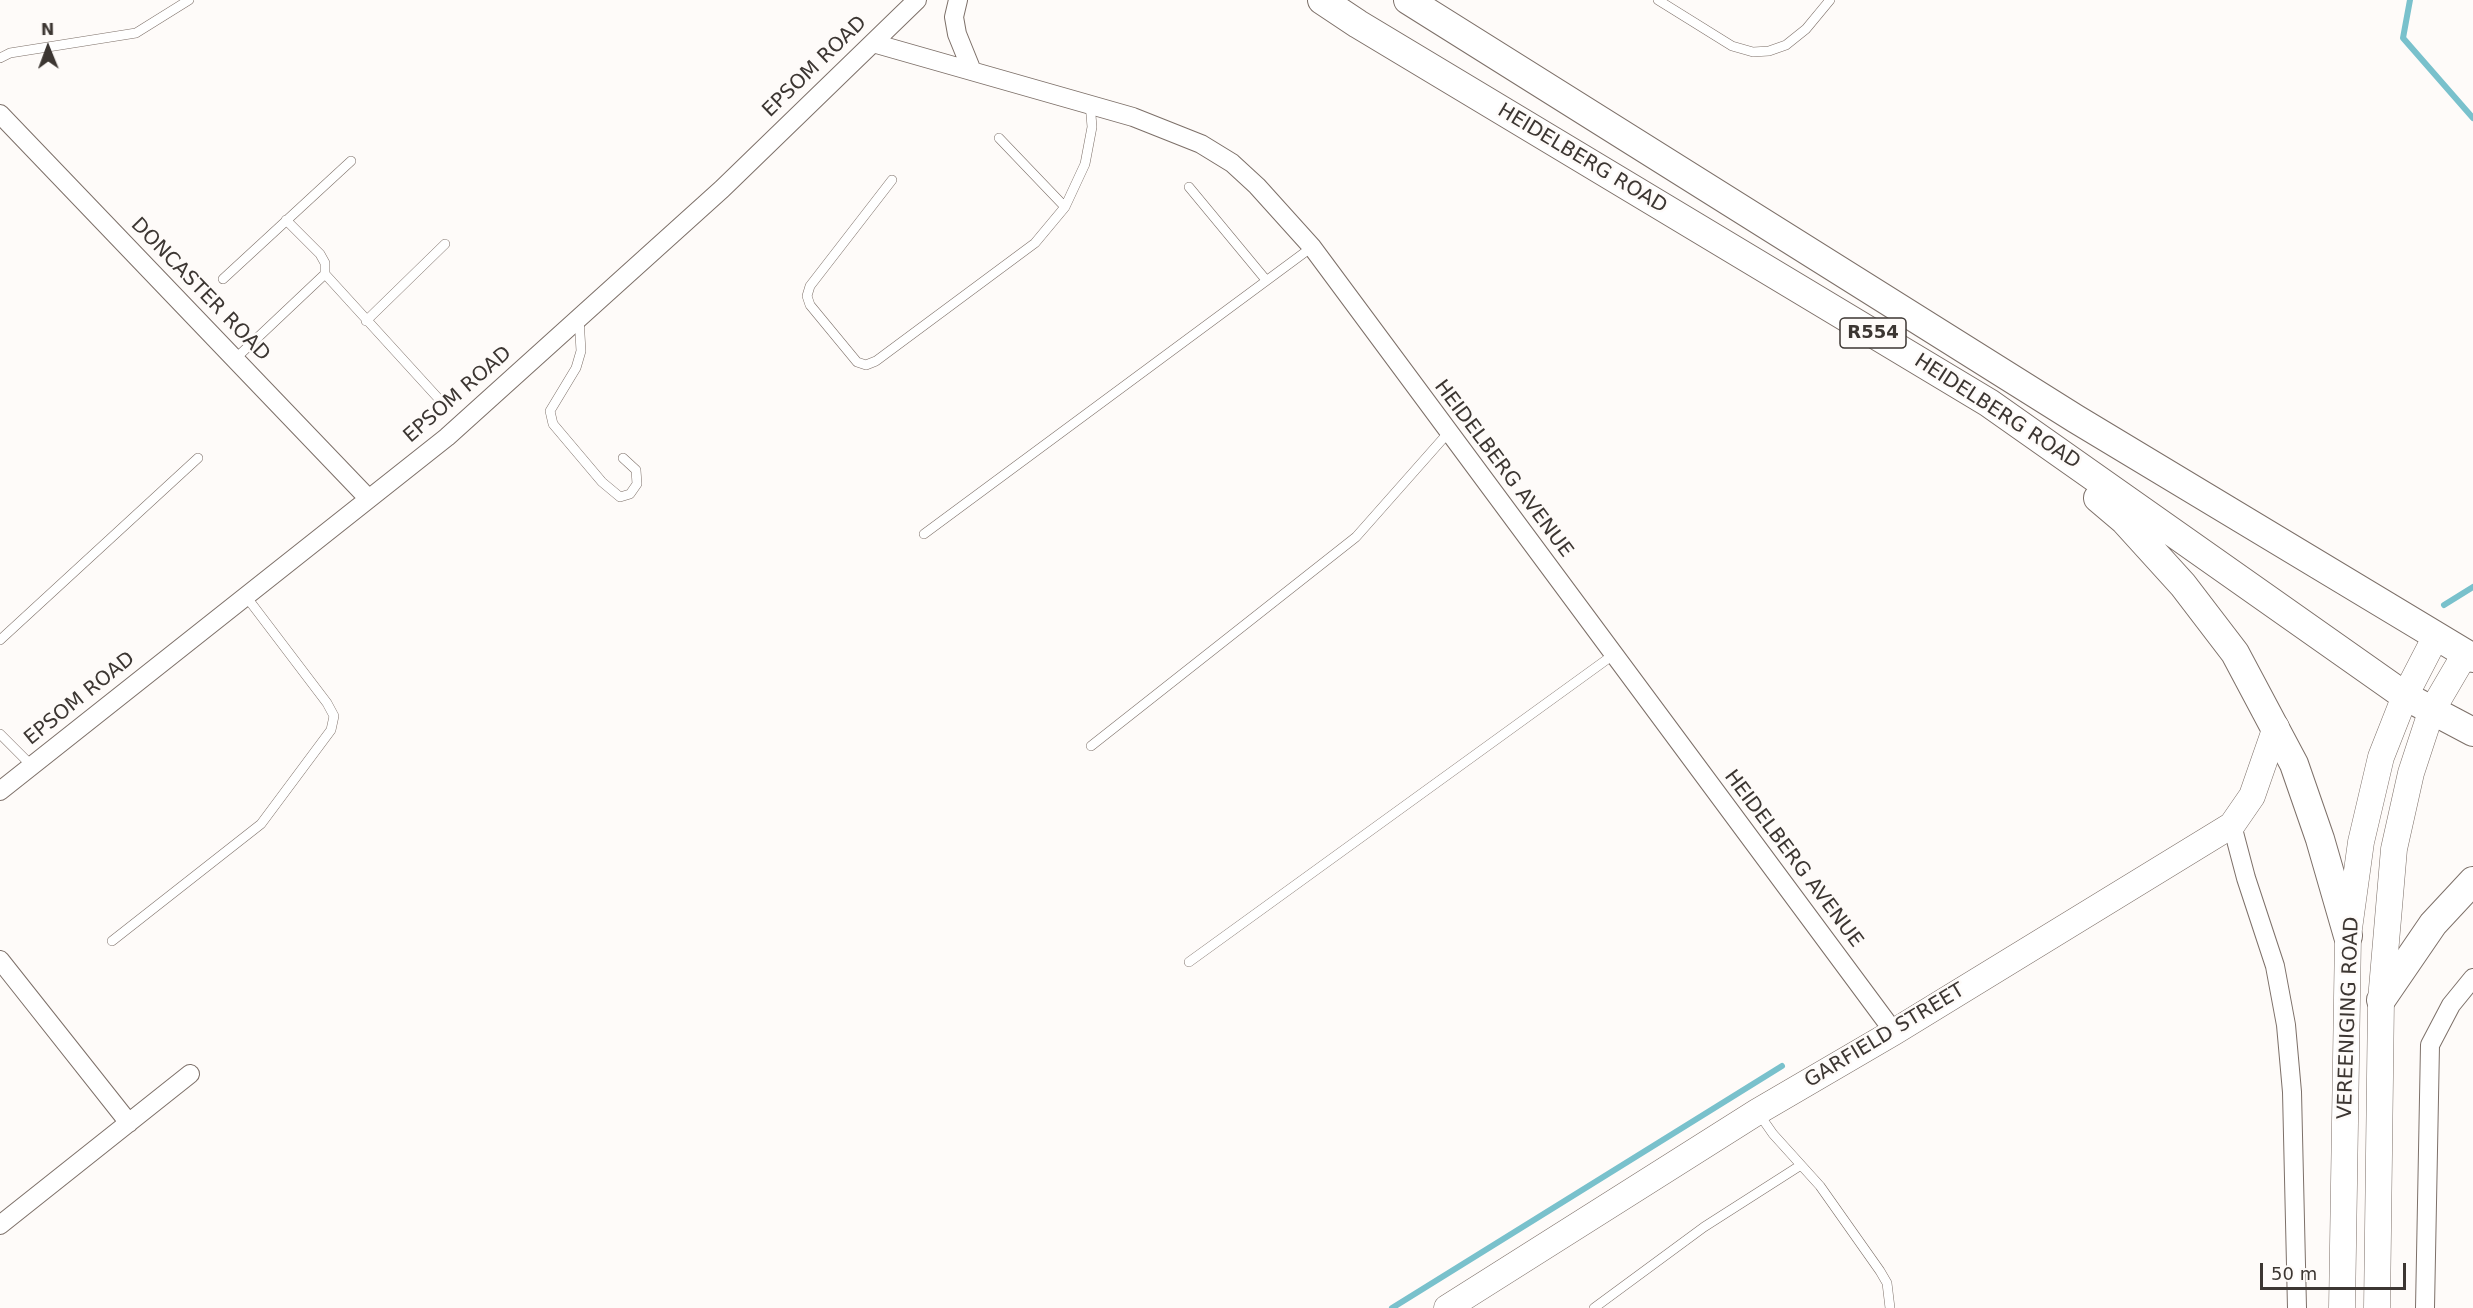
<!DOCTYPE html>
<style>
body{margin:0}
#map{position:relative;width:2473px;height:1308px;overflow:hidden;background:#fefbf9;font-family:"DejaVu Sans",sans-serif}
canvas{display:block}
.north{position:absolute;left:18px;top:18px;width:60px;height:60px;-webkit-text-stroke:4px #fefbf9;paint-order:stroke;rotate:359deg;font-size:16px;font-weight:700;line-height:24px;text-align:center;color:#3c3632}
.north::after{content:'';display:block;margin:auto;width:21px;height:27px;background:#3c3632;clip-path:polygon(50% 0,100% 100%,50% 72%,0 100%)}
.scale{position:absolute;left:2260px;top:1263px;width:146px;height:27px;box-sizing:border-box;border:3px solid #3c3632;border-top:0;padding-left:8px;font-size:18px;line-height:21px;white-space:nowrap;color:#3c3632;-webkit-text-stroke:4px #fefbf9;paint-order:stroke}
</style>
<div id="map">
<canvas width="2473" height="1308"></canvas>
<div class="north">N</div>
<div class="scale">50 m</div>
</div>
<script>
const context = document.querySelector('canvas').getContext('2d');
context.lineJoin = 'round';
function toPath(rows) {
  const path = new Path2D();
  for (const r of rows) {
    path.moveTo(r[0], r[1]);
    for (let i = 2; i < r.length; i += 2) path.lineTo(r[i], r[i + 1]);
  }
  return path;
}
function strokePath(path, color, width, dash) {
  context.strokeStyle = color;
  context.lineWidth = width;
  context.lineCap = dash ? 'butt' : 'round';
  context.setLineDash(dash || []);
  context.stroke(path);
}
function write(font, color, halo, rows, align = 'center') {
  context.font = font + ' "DejaVu Sans",sans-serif';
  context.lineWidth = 5;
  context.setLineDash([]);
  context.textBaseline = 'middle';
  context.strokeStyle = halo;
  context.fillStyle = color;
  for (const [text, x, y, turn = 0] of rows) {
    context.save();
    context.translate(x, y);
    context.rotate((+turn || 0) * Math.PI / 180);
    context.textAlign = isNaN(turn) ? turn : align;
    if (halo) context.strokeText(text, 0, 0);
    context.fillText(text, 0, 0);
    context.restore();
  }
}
const stream = toPath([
 [2410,0,2403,38,2473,118],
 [2444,605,2473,587],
 [1392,1308,1782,1066]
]);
const lane = toPath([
 [1658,0,1732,46,1753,52,1769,51,1786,45,1806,29,1830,0],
 [0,58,10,53,136,33,189,0],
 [999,138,1065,207],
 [892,180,810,286,807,296,810,305,857,362,866,365,876,361,1035,243,1065,207,1085,164,1092,127,1090,103],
 [1189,187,1266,280],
 [325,274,438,398],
 [223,279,351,161],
 [579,318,581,351,576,368,550,411,553,424,602,482,620,497,630,494,637,484,636,470,623,458],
 [366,321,445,244],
 [235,359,325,274,325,263,320,254,286,220],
 [924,534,1312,247],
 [0,640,198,458],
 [0,734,32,766],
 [1091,746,1356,537,1448,433],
 [112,941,261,824,331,730,334,716,327,703,245,595],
 [1189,962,1613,655],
 [1759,1114,1773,1134,1820,1186,1880,1271,1887,1283,1890,1308],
 [1594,1308,1704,1227,1801,1165]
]);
const street = toPath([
 [958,0,954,17,957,34,972,71],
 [873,43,1133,117,1201,144,1232,163,1257,186,1312,247,1894,1032],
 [0,114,368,498],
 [0,791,447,437,722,189,917,0],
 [2232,825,2246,878,2275,966,2286,1025,2292,1092,2297,1308],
 [0,960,129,1123],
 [0,1225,190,1074],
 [2425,1308,2430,1045,2451,1005,2473,978]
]);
const secondary = toPath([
 [1447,1308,1757,1112,1894,1032,2232,825,2252,796,2276,727],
 [2342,1308,2348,936,2361,842,2381,757,2405,696,2436,636],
 [2377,1308,2381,1000,2394,849,2411,773,2431,712,2465,654]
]);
const primary = toPath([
 [1322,0,1358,24,1989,403,2405,696,2473,732],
 [1408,0,2076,419,2473,658],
 [2098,498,2124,520,2183,585,2235,653,2294,764,2320,839,2348,936],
 [2381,1000,2433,924,2473,881]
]);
const shields = [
 [1873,333,66]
];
const shieldNames = [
 ["R554",1873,333]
];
const streetNames = [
 ["EPSOM ROAD",815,67,-44],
 ["HEIDELBERG ROAD",1582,159,31],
 ["DONCASTER ROAD",200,290,46],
 ["EPSOM ROAD",458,395,-41],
 ["HEIDELBERG ROAD",1997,412,33],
 ["HEIDELBERG AVENUE",1503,469,53],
 ["EPSOM ROAD",80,699,-39],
 ["HEIDELBERG AVENUE",1793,859,53],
 ["VEREENIGING ROAD",2349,1018,-88],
 ["GARFIELD STREET",1885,1036,-31]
];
strokePath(stream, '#79c1cc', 6);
strokePath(lane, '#7d7069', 10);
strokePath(street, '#7d7069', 20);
strokePath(secondary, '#7d7069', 27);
strokePath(primary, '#7d7069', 30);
strokePath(lane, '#fff', 9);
strokePath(street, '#fff', 18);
strokePath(secondary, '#fff', 26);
strokePath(primary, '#fff', 28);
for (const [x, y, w] of shields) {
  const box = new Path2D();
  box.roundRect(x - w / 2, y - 15, w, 30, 4.5);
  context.fillStyle = '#fefbf9';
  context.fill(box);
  strokePath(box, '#3c3632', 1.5);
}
write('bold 18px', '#3c3632', null, shieldNames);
write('20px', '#3c3632', '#fefbf9', streetNames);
</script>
